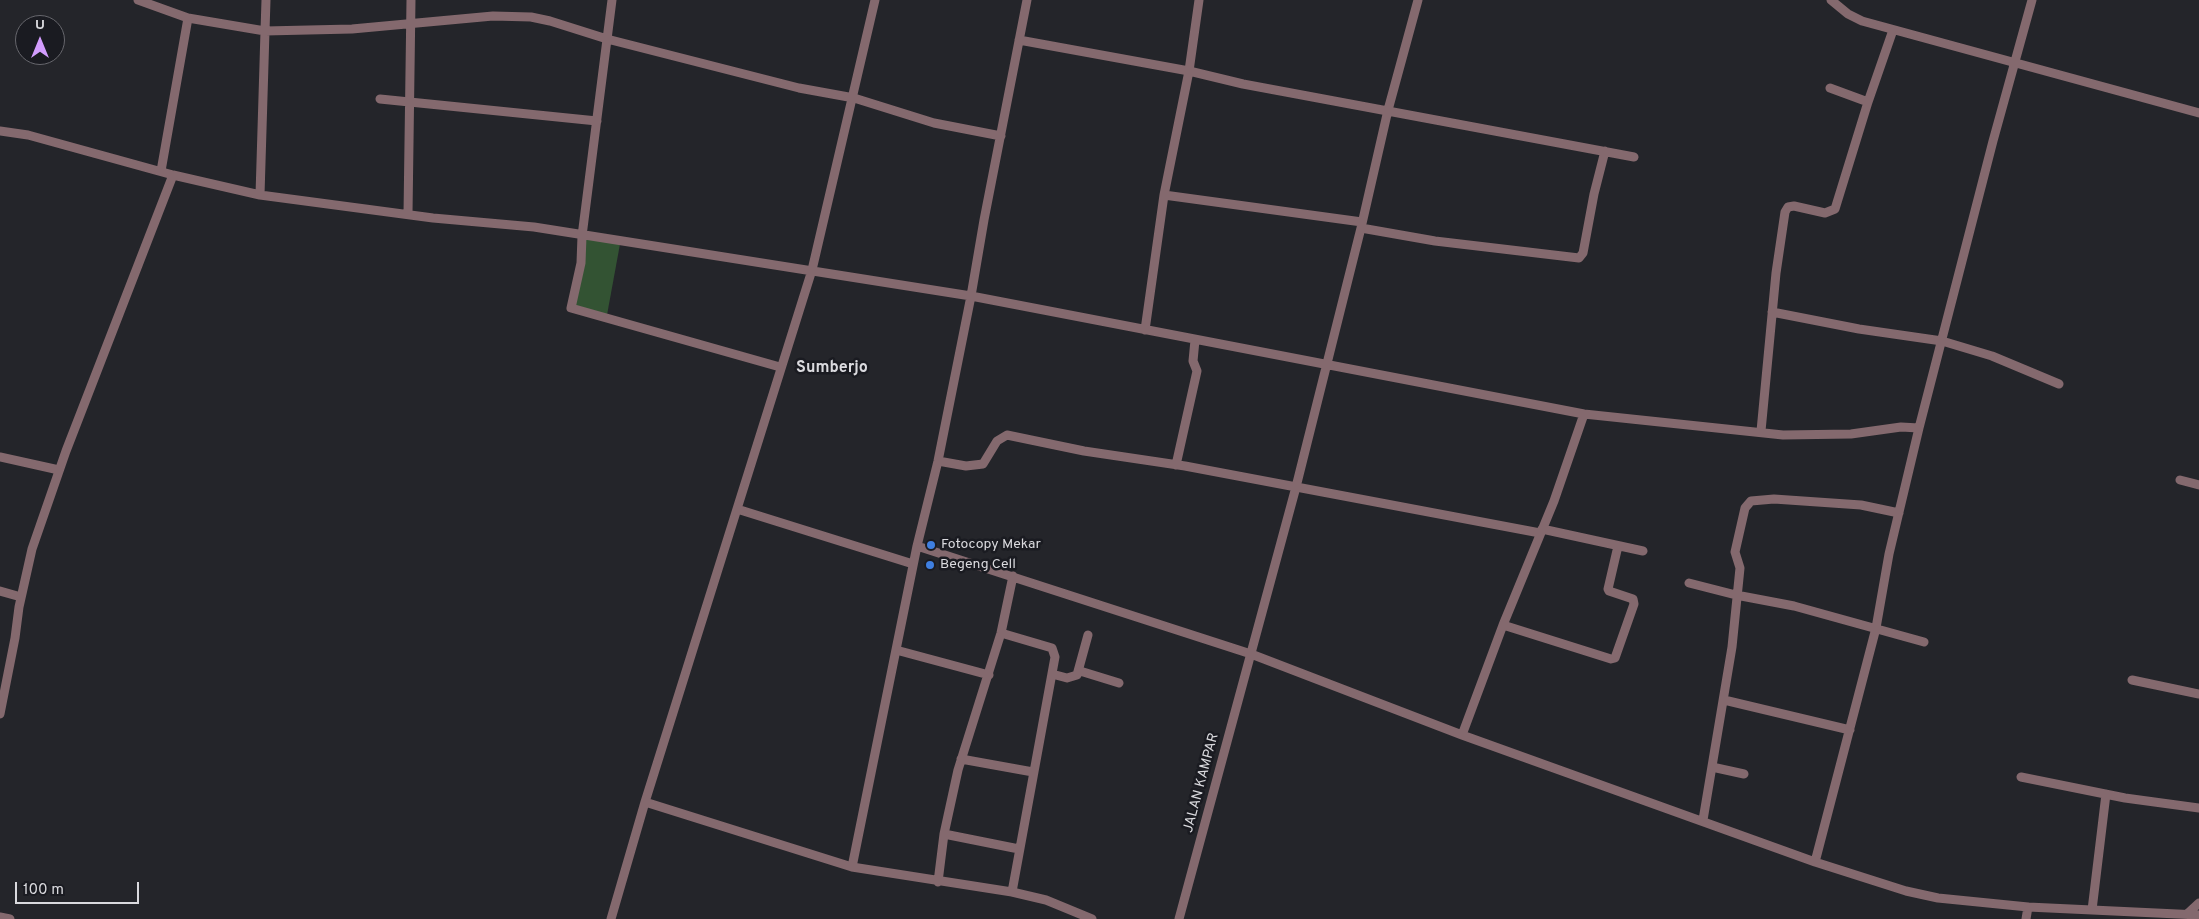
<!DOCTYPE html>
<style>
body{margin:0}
#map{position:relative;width:2199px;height:919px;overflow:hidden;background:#24252a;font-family:Overpass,sans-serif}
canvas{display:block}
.north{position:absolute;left:15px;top:15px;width:50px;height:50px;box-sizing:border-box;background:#1a1b21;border:1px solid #67676d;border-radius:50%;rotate:0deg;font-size:14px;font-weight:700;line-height:20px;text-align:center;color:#dadade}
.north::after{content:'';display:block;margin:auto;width:18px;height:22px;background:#d29dfd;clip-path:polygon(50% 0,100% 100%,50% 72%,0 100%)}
.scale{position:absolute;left:15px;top:882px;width:124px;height:22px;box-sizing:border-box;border:2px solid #dadade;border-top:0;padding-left:6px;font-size:15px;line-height:18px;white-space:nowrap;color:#dadade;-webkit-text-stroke:4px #1a1b21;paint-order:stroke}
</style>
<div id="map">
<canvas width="2199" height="919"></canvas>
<div class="north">U</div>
<div class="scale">100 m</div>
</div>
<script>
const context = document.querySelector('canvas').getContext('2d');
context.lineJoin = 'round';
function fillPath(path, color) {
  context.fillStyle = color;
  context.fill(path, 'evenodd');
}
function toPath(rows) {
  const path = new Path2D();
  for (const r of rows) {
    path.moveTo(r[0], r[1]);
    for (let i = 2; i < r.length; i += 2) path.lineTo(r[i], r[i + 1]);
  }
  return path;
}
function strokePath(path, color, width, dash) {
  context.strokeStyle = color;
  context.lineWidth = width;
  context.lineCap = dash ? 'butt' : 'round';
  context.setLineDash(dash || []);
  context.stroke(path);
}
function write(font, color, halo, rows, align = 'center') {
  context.font = font + ' Overpass,sans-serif';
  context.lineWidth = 5;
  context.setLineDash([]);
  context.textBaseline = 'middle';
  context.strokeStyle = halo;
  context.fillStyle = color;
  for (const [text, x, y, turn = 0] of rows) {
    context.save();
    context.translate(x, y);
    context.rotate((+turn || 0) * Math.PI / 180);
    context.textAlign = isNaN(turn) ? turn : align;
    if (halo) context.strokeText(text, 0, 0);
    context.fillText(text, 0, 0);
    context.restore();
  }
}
const green = toPath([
 [584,239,620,244,607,315,575,307]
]);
const street = toPath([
 [138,0,188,18],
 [612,0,582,236,581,263,571,308,780,367],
 [1027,0,984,220,971,296,1584,414,1783,435,1851,434,1901,427,1919,428],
 [1831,0,1848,14,1862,21,2199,113],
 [1019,40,1189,71,1243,84,1634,157],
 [1830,88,1868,102,1893,30],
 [380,99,597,121],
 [0,131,28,135,173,175,260,195,433,218,534,227,971,296,938,461,917,546,1251,654,1462,735,1815,862,1906,891,1938,898,2028,907,2199,915],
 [161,171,188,18,265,31,266,0],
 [260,195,265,31,352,29,493,16,531,17,550,21,607,39,799,88,854,98,934,123,1001,136],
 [1164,195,1362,222],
 [408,214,411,0],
 [1361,228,1435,241,1579,258,1583,253,1594,194,1605,151],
 [1772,312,1859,329,1942,341,1992,356,2059,384],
 [1145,330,1164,195,1189,71,1199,0],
 [1761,431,1776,273,1785,212,1788,207,1794,206,1825,213,1835,209,1868,102],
 [0,457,59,470],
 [938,461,966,466,983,464,997,441,1007,435,1084,451,1185,466,1540,533],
 [1176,465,1197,371,1193,361,1195,340],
 [2180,480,2199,485],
 [737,509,913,564],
 [1542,529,1643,551],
 [1689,583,1736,595,1794,606,1924,642],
 [0,591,21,597],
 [1503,625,1611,659,1615,658,1634,604,1633,599,1609,591,1608,589,1618,546],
 [1001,633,1052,648,1055,657,1012,892],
 [896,650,989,675],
 [1080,671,1119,683],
 [1052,674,1067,678,1077,675,1088,635],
 [2132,680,2199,694],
 [1724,700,1850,730],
 [0,714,15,638,19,607,32,549,66,451,173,175],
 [1462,735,1503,625,1554,501,1584,414],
 [961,759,1033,772],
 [1712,767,1744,774],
 [2021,777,2125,798,2199,808],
 [645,802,852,867,1012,892,1046,900,1092,919],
 [1703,820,1732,647,1740,568,1735,552,1745,508,1751,501,1774,499,1861,505,1899,513],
 [944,834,1019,849],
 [1815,862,1876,628,1889,554,1919,428,1993,141,2032,0],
 [852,867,917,546],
 [938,882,944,834,958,770,1001,633,1013,576],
 [2092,910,2106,794],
 [2186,915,2199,903],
 [0,917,10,919],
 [611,919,645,802,812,270,875,0],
 [1179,919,1296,487,1361,228,1388,110,1418,0],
 [2026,919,2028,907]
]);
const markers = [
 [931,545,5,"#3f7fe0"],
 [930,565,5,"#3f7fe0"]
];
const poiNames = [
 ["Fotocopy Mekar",941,545],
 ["Begeng Cell",940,565]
];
const streetNames = [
 ["JALAN KAMPAR",1202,783,-75]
];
const quarterNames = [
 ["Sumberjo",832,369]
];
fillPath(green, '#335333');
strokePath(street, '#84696e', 9);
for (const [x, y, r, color] of markers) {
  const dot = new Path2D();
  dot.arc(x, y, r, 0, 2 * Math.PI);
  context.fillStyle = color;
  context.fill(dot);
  strokePath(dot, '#1a1b21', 2);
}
write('14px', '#dadade', '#1a1b21', poiNames, 'left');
write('14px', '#dadade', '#1a1b21', streetNames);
write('bold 16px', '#dadade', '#1a1b21', quarterNames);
</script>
